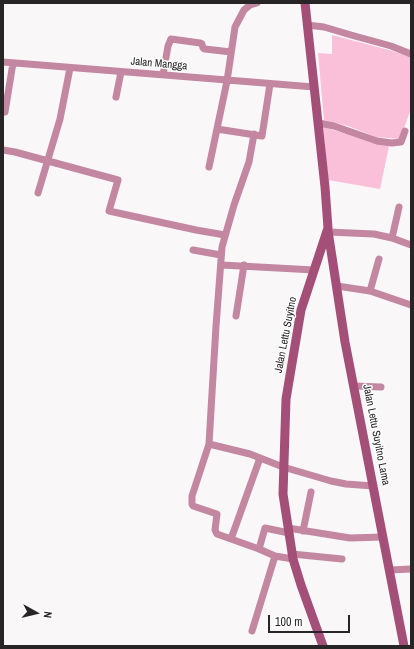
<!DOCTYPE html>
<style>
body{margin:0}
#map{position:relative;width:414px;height:649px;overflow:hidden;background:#faf7f8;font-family:"Archivo Narrow",sans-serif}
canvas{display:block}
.frame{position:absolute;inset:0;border:4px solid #272526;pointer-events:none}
.north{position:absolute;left:16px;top:593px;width:40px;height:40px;-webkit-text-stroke:3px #fff;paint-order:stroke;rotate:98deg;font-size:11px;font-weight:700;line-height:16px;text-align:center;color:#272526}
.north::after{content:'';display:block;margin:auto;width:14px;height:18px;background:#272526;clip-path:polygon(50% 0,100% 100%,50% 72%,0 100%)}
.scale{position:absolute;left:268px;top:615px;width:82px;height:18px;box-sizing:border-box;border:2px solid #272526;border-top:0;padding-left:5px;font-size:12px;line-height:14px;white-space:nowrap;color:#272526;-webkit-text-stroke:3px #fff;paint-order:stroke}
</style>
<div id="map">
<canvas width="414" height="649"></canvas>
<div class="frame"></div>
<div class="north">N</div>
<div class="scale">100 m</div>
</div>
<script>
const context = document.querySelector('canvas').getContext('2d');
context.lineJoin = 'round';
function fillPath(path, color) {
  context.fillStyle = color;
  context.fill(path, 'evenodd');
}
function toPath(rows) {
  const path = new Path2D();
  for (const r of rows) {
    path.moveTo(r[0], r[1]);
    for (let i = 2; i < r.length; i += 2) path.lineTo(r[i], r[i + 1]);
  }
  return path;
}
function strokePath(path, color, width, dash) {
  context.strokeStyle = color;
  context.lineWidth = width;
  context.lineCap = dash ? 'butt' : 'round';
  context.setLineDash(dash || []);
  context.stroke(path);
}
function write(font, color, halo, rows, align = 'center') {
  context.font = font + ' "Archivo Narrow",sans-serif';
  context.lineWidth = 3;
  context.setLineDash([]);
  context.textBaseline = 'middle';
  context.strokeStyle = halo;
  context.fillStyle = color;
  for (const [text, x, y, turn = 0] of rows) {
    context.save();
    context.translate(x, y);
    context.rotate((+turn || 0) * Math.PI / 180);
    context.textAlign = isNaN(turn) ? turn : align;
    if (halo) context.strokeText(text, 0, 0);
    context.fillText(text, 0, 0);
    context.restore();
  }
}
const green = toPath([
 [332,35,389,50,411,57,411,109,400,139,376,137,348,126,324,120,318,53,332,54],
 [323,127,389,146,380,189,328,180]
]);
const street = toPath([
 [307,25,324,27,351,35,391,46,411,54],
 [3,62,314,87],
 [163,75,168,46,171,39,200,43,202,44,203,48,205,49,231,52],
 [116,97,121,72],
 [5,112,13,63],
 [319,123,334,126,377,141,392,143,401,142,405,131],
 [217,129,262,136,270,84],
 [254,134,249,162,234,205,222,247,216,326,209,444,192,496,192,504,193,506,217,514,215,530,217,534,259,549,275,556,293,559],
 [3,150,15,152,118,180,109,211,196,230,225,235],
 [209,167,227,81,235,27,244,10,250,5,257,3],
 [38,193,60,119,70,68],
 [328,232,374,234,392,238,411,245],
 [392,238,399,207],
 [193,250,221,255],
 [222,265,314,270],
 [337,286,370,291,411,305],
 [370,291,379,259],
 [236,316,244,265],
 [354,386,381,387],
 [209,444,250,454,283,467,331,481,346,484,373,486],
 [288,528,350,538,383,537],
 [303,531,311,492],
 [231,539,260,458],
 [259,549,265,528,289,533],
 [292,554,342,559],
 [390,570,411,569],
 [252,631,275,556]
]);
const secondary = toPath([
 [305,3,325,187,328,228,301,310,286,399,283,494,293,559,301,585,323,646],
 [328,231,345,342,404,646]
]);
const streetNames = [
 ["Jalan Mangga",159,64,5],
 ["Jalan Lettu Suyitno",286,335,-79],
 ["Jalan Lettu Suyitno Lama",376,435,79]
];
fillPath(green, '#fbc0d9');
strokePath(street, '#c387a1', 7);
strokePath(secondary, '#a34f78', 9);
write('11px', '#272526', '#fff', streetNames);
</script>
